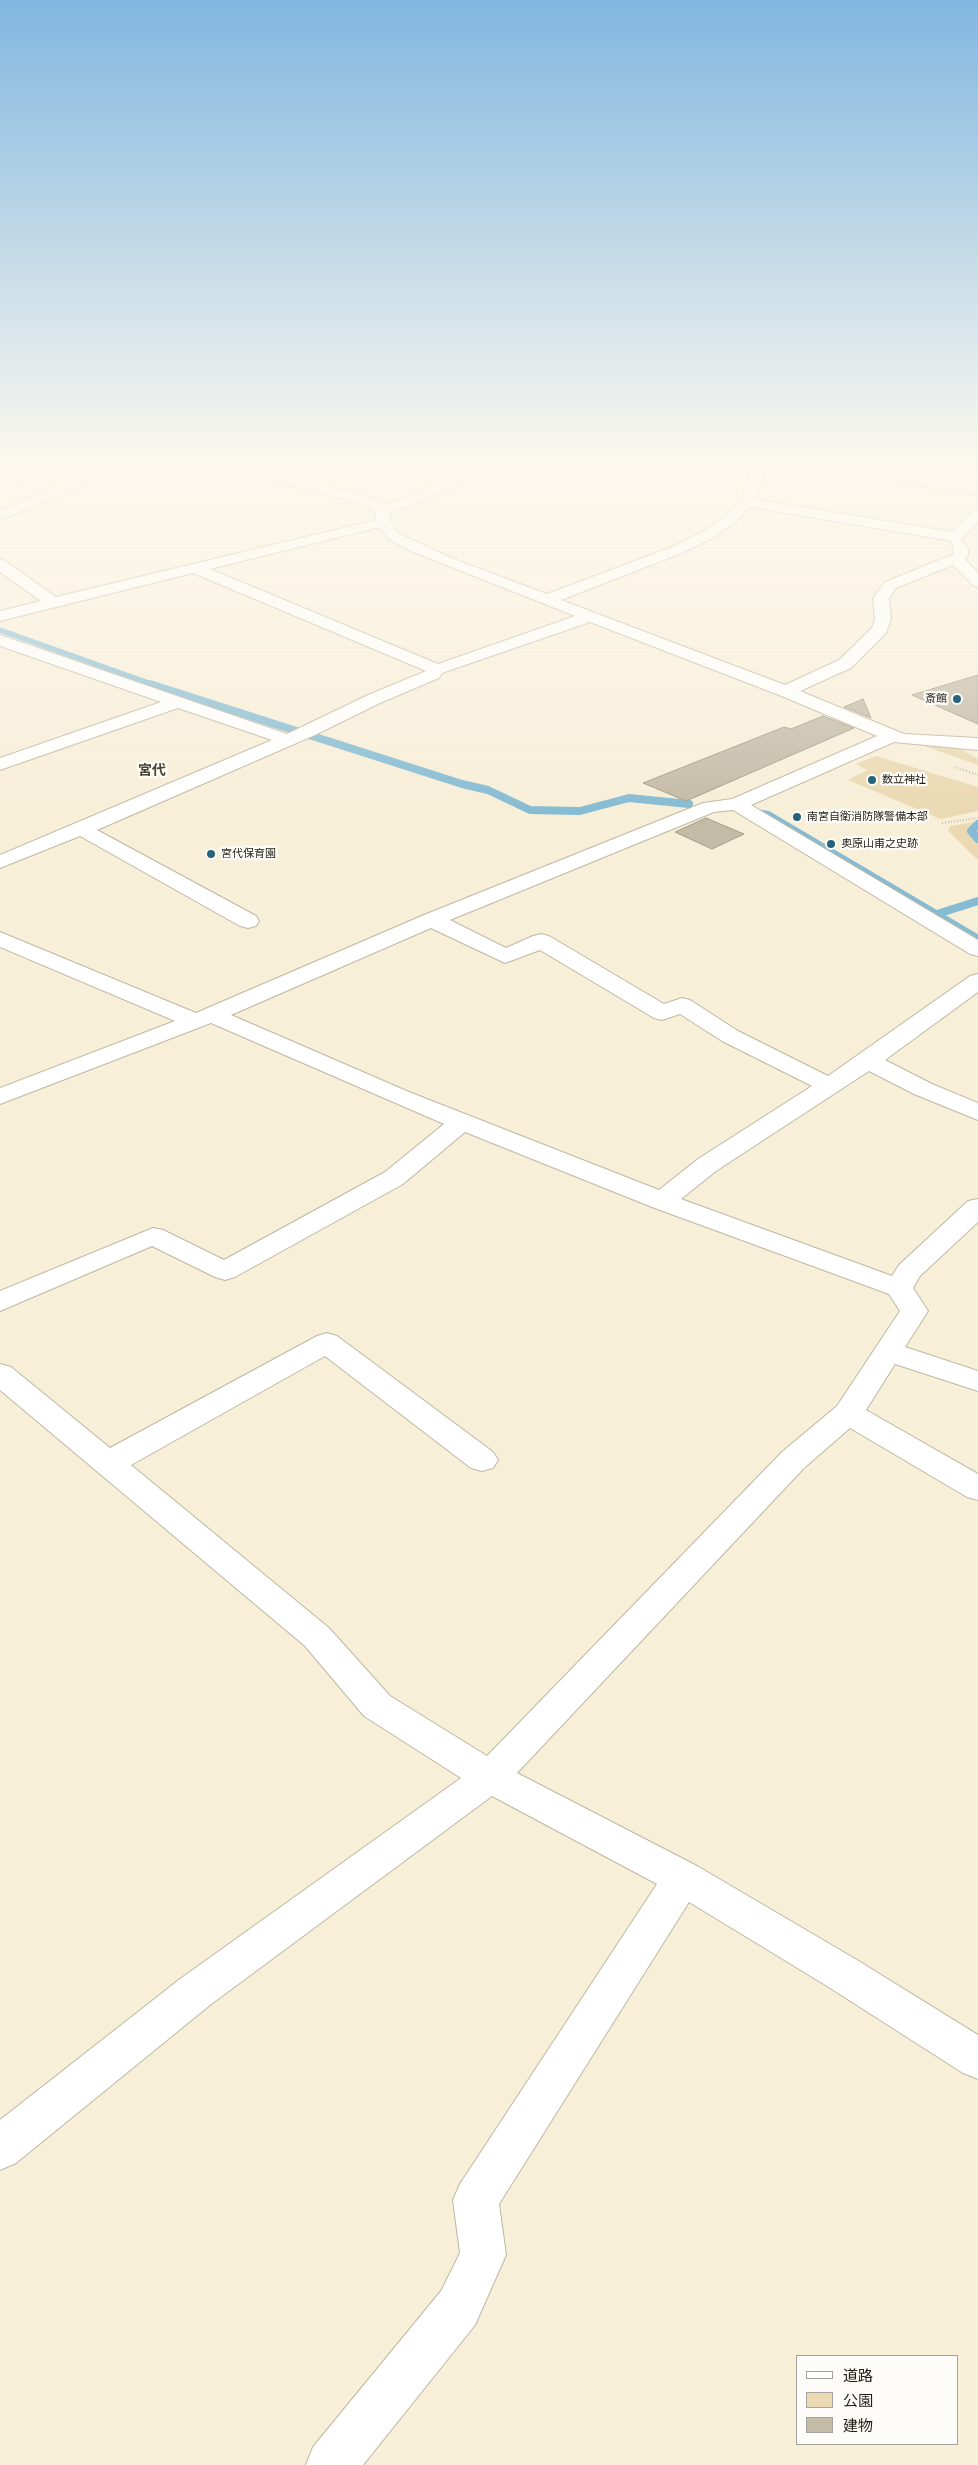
<!DOCTYPE html>
<meta charset="utf-8">
<style>
body{margin:0}
#map{position:relative;width:978px;height:2465px;overflow:hidden;background:#f8efd9;font-family:Merriweather,"Noto Sans JP",serif}
canvas{display:block}
.legend{position:absolute;left:796px;top:2355px;width:162px;height:90px;box-sizing:border-box;background:#fefcf8;border:1px solid #a6a39e;margin:0;padding:6px 9px;list-style:none;font-size:15px;color:#221e16}
.legend li{display:flex;align-items:center;gap:10px;height:25px}
.legend b{width:25px;border:1px solid #a6a39e}
</style>
<div id="map">
<canvas width="978" height="2465"></canvas>
<ul class="legend">
<li><b style="height:6px;background:#fff"></b>道路</li>
<li><b style="height:14px;background:#ead9b2"></b>公園</li>
<li><b style="height:14px;background:#c4bba7"></b>建物</li>
</ul>
</div>
<script>
const context = document.querySelector('canvas').getContext('2d');
context.lineJoin = 'round';
function fillPath(path, color) {
  context.fillStyle = color;
  context.fill(path, 'evenodd');
}
function toPath(rows) {
  const path = new Path2D();
  for (const r of rows) {
    path.moveTo(r[0], r[1]);
    for (let i = 2; i < r.length; i += 2) path.lineTo(r[i], r[i + 1]);
  }
  return path;
}
function strokePath(path, color, width, dash) {
  context.strokeStyle = color;
  context.lineWidth = width;
  context.lineCap = dash ? 'butt' : 'round';
  context.setLineDash(dash || []);
  context.stroke(path);
}
function write(font, color, halo, rows, align = 'center') {
  context.font = font + ' Merriweather,"Noto Sans JP",serif';
  context.lineWidth = 4.5;
  context.setLineDash([]);
  context.textBaseline = 'middle';
  context.strokeStyle = halo;
  context.fillStyle = color;
  for (const [text, x, y, turn = 0] of rows) {
    context.save();
    context.translate(x, y);
    context.rotate((+turn || 0) * Math.PI / 180);
    context.textAlign = isNaN(turn) ? turn : align;
    if (halo) context.strokeText(text, 0, 0);
    context.fillText(text, 0, 0);
    context.restore();
  }
}
const green = toPath([
 [913,742,958,747,978,759,978,765],
 [876,756,978,787,978,811,941,819,848,780,867,770,856,764],
 [974,822,978,823,978,860,948,831,950,826]
]);
const streamFar1 = toPath([
 [0,630,154,685]
]);
const stream = toPath([
 [150,684,462,784,488,790,530,810,580,811,629,798,689,804],
 [762,814,768,815,978,939],
 [978,824,971,831,978,839],
 [937,914,978,901]
]);
const building = toPath([
 [978,675,978,724,912,695,978,675],
 [863,699,871,718,844,707,863,699],
 [823,716,854,728,686,801,643,783,784,727,791,729,823,716],
 [706,818,744,834,712,849,675,832,706,818]
]);
const pathFar1 = toPath([
 [0,473,25,482]
]);
const path = toPath([
 [955,767,978,775],
 [942,823,978,818]
]);
const street = toPath([
 [93,466,109,466,63,494,0,520,0,511,53,488,93,466],
 [459,466,474,466,449,488,428,499,389,513,391,522,398,533,451,558,547,594,672,547,703,532,729,513,741,501,753,466,767,466,755,499,952,532,973,511,978,510,978,522,961,539,968,549,968,555,965,559,978,573,978,587,973,585,953,565,896,588,889,598,891,619,886,633,851,668,800,691,904,734,978,738,978,750,894,742,751,805,978,940,978,956,970,954,733,810,714,812,450,920,506,948,533,936,541,934,549,936,664,1004,682,998,690,1000,738,1031,828,1076,970,976,978,974,978,992,885,1060,932,1084,978,1103,978,1120,914,1094,869,1071,716,1171,681,1199,892,1276,899,1265,968,1201,978,1199,978,1222,920,1276,913,1288,928,1311,905,1347,978,1371,978,1391,895,1364,866,1410,978,1474,978,1500,967,1497,850,1428,804,1468,517,1773,697,1866,857,1960,978,2035,978,2079,963,2073,827,1986,689,1902,499,2204,506,2255,475,2325,363,2465,306,2465,313,2447,441,2291,460,2253,453,2200,460,2184,657,1884,492,1796,210,2005,16,2163,0,2170,0,2120,180,1979,461,1778,364,1716,305,1646,0,1390,0,1364,11,1367,110,1448,317,1336,327,1333,337,1336,493,1452,498,1460,493,1468,482,1471,471,1468,325,1356,131,1465,329,1628,390,1696,487,1756,782,1452,837,1406,900,1311,889,1294,652,1207,465,1132,403,1184,235,1277,225,1280,215,1277,152,1246,0,1311,0,1291,153,1228,163,1230,224,1260,385,1172,444,1124,211,1023,0,1104,0,1088,175,1021,0,947,0,932,196,1013,424,915,703,803,732,799,877,736,779,695,590,622,442,673,439,678,380,703,315,735,97,830,256,916,259,921,256,926,248,928,240,926,80,836,0,868,0,855,272,740,178,708,0,770,0,758,161,702,0,646,0,635,287,734,368,695,426,671,193,573,0,621,0,611,41,601,0,572,0,559,5,561,56,597,376,520,375,511,377,508,418,493,439,482,459,466],
 [750,507,952,541,954,554,885,582,873,598,875,619,872,628,839,660,785,685,561,600,682,553,713,538,739,519,750,507],
 [380,527,388,539,411,551,575,616,438,664,210,569,380,527],
 [431,928,505,963,540,950,654,1018,662,1020,680,1014,722,1041,812,1086,698,1159,659,1190,409,1092,231,1015,431,928],
 [851,466,875,466,937,480,978,486,978,494,937,488,853,469,851,466]
]);
const secondary = toPath([
 [230,466,252,466,361,495,379,501,389,511,387,514,377,514,369,507,351,501,232,469,230,466]
]);
const markers = [
 [957,699,5,"#27637b"],
 [872,780,5,"#27637b"],
 [797,817,5,"#27637b"],
 [831,844,5,"#27637b"],
 [211,854,5,"#27637b"]
];
const farPoinames = [
 ["斎館",947,699,"right"],
 ["数立神社",882,780],
 ["南宮自衛消防隊警備本部",807,817],
 ["奥原山甫之史跡",841,844],
 ["宮代保育園",221,854]
];
const farQuarternames = [
 ["宮代",152,771]
];
fillPath(green, '#ead9b2');
strokePath(streamFar1, '#86bcd3', 5.5);
strokePath(stream, '#86bcd3', 8);
fillPath(building, '#c4bba7');
strokePath(building, '#a59c88', 1);
strokePath(street, '#bfb7a2', 2);
strokePath(secondary, '#bfb7a2', 2);
strokePath(pathFar1, '#979080', 2, [0.5, 2]);
strokePath(path, '#979080', 2.5, [0.5, 2.5]);
fillPath(street, '#fff');
fillPath(secondary, '#fff');
const sky = context.createLinearGradient(0, 0, 0, 811);
sky.addColorStop(0, '#81b7e0');
sky.addColorStop(0.57, '#fcf8ee');
sky.addColorStop(1, '#fcf8ee00');
context.fillStyle = sky;
context.fillRect(0, 0, 978, 811);
for (const [x, y, r, color] of markers) {
  const dot = new Path2D();
  dot.arc(x, y, r, 0, 2 * Math.PI);
  context.fillStyle = color;
  context.fill(dot);
  strokePath(dot, '#fefcf8', 2);
}
write('11px', '#221e16', '#fefcf8', farPoinames, 'left');
write('bold 14px', '#4a4331', '#fefcf8', farQuarternames);
</script>
